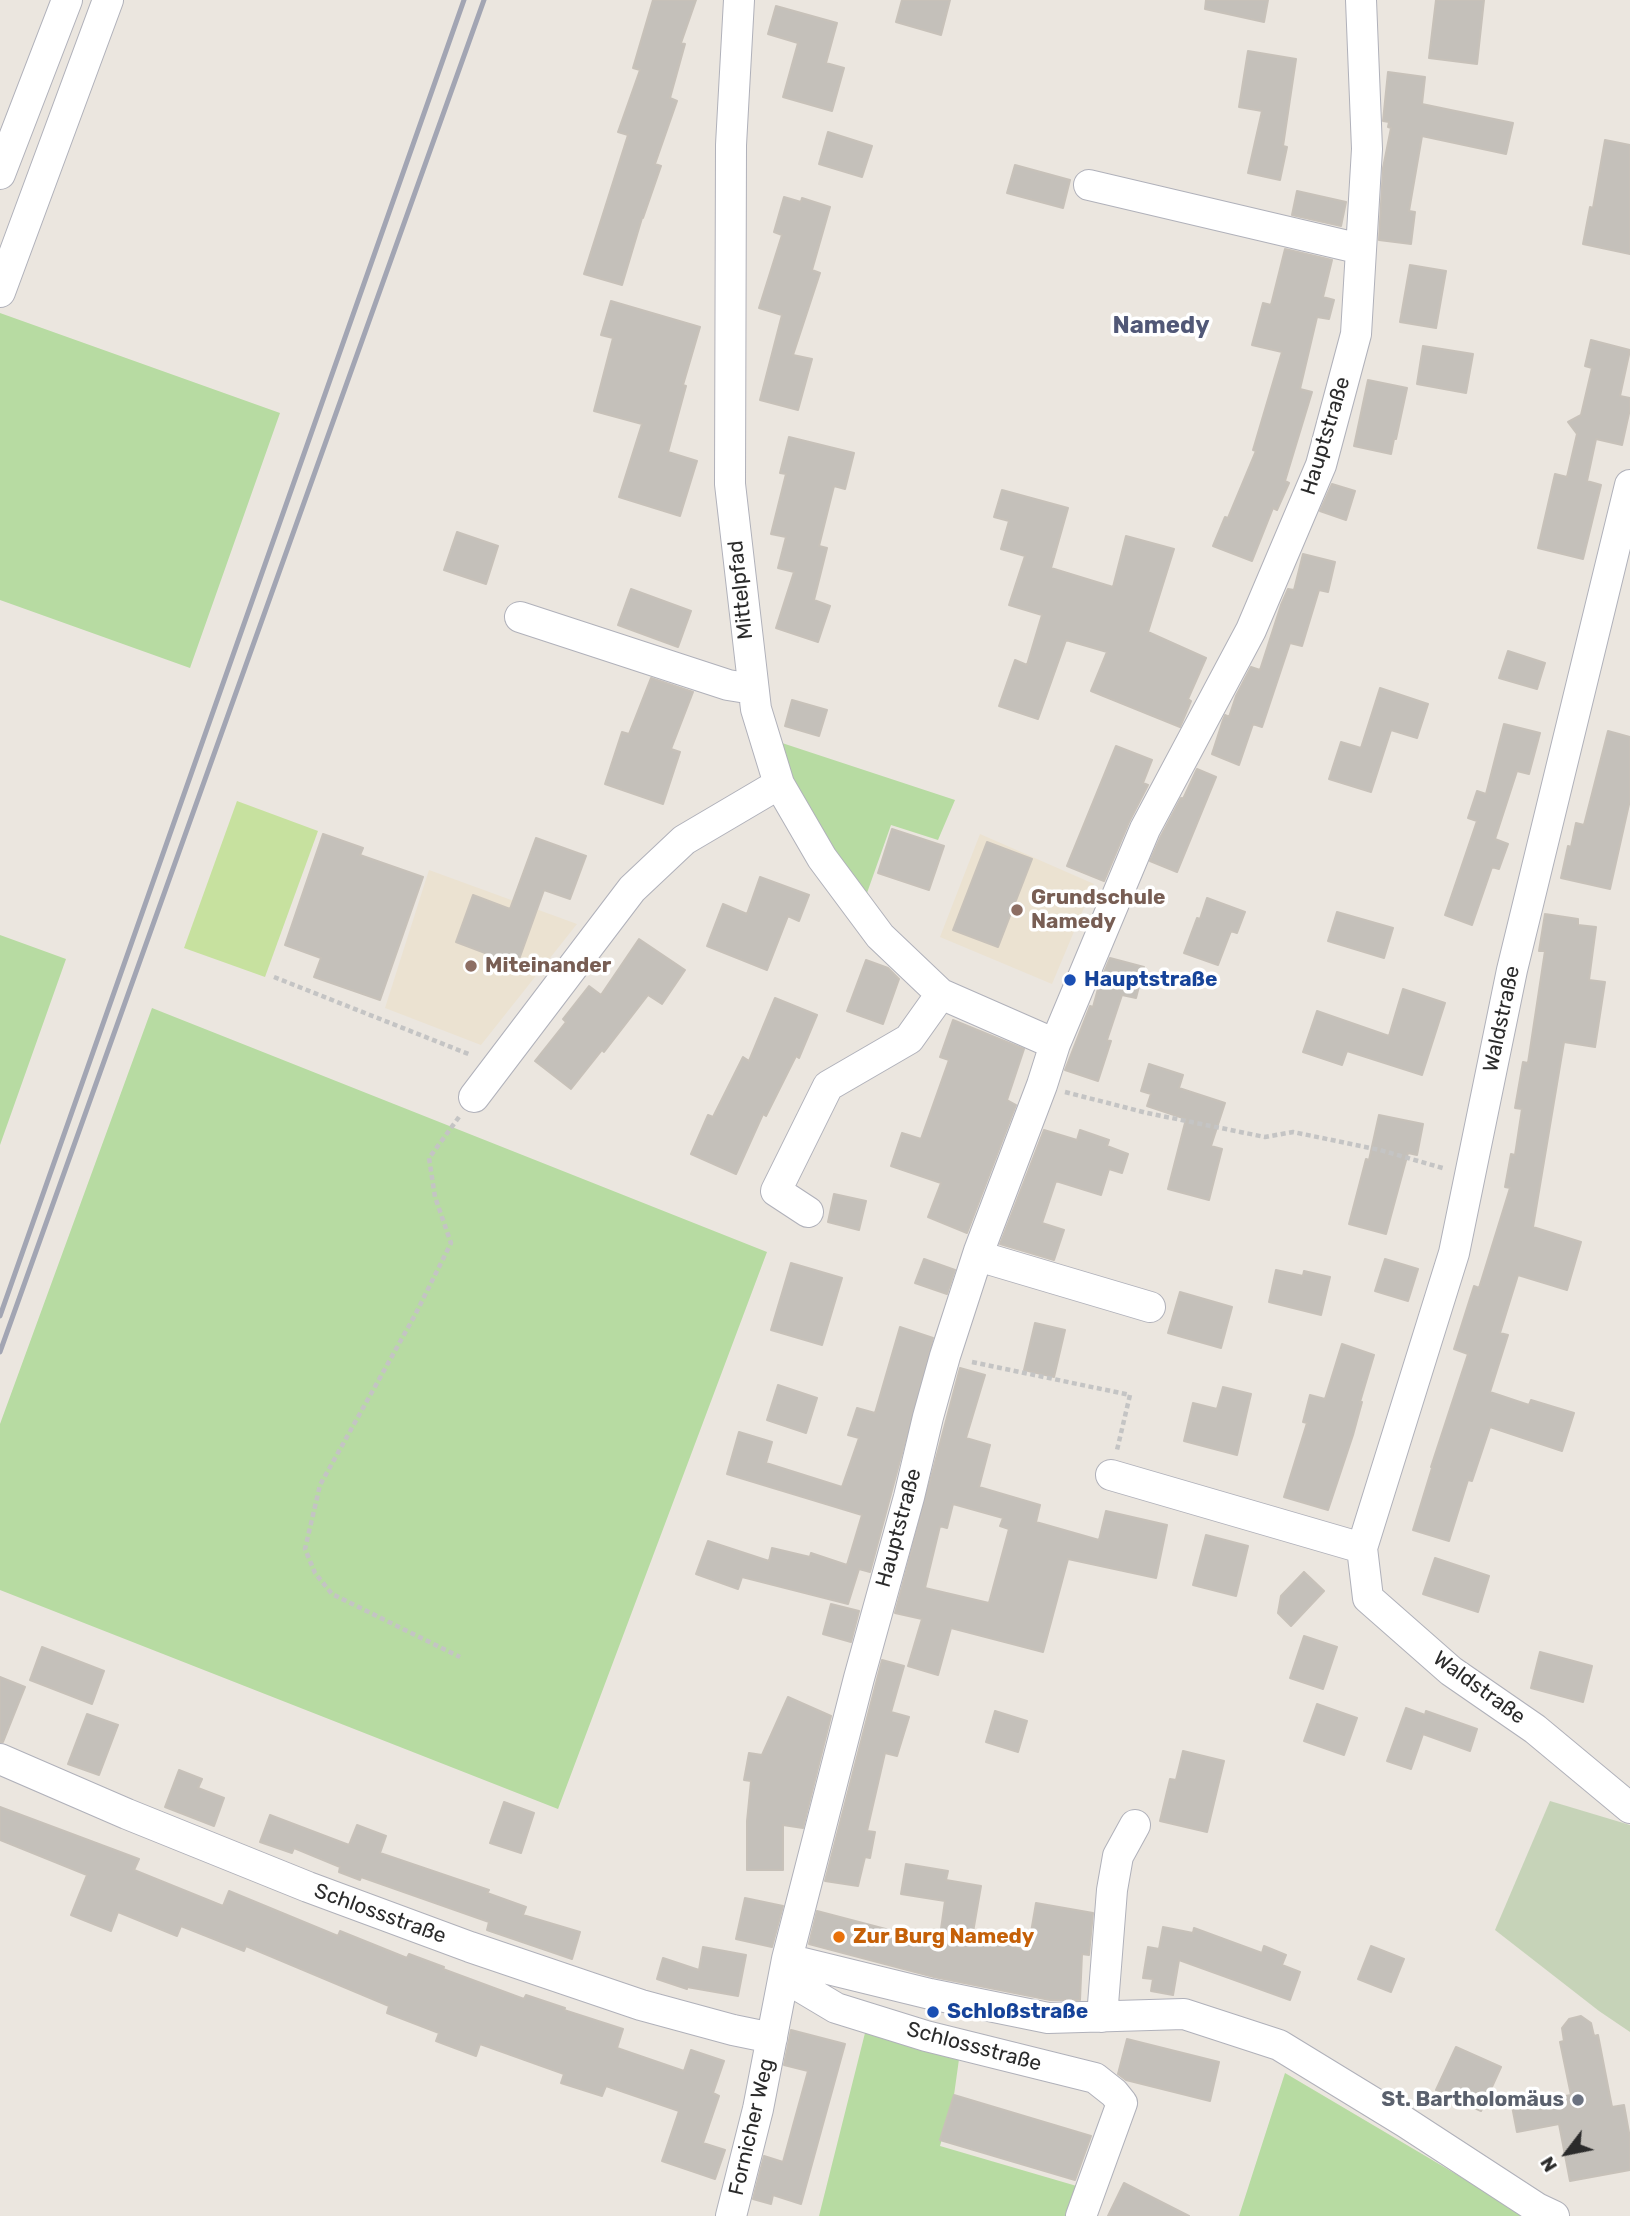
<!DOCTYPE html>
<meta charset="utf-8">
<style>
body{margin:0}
#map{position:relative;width:1630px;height:2216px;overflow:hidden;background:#ebe6df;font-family:Rubik,sans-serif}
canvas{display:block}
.north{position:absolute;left:1532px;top:2118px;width:70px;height:70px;-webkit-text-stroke:5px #fff;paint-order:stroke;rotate:238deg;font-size:19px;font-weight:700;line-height:28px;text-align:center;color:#2b2b2b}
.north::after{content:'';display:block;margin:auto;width:24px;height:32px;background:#2b2b2b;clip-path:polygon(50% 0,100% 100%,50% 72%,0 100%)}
</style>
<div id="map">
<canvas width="1630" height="2216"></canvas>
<div class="north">N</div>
</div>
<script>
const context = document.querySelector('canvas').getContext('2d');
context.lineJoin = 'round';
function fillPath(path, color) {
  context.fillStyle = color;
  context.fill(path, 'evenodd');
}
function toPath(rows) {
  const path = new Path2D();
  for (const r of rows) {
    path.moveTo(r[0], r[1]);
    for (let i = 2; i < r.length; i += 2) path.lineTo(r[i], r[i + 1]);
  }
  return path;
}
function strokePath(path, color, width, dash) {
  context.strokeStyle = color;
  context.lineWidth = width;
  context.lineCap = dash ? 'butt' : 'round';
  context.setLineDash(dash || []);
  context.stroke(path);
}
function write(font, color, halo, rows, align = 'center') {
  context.font = font + ' Rubik,sans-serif';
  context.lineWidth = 7;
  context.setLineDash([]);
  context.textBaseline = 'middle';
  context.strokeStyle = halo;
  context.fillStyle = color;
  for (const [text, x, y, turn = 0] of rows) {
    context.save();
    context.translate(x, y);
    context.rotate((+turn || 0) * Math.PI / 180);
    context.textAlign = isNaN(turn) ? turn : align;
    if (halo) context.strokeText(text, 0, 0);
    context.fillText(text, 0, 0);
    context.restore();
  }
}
const education = toPath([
 [980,834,1094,884,1052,984,940,937],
 [429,870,577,924,481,1045,385,1008]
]);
const green = toPath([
 [0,313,280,413,190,668,0,600],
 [779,742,955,800,938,840,891,825,867,893,840,858,794,786],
 [0,935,66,959,0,1145],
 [152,1008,767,1252,558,1809,0,1590,0,1424],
 [866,2029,960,2052,954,2095,940,2146,1080,2187,1069,2216,819,2216],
 [1285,2073,1527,2216,1239,2216]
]);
const cemetery = toPath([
 [1550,1801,1630,1825,1630,2032,1599,2011,1495,1930]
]);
const pitch = toPath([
 [237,801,318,831,265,977,184,948]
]);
const building = toPath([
 [653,0,696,0,681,43,685,44,670,98,677,101,655,164,661,166,643,218,642,218,622,285,584,274,628,135,618,132,640,70,633,68,653,0],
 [902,0,950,0,941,35,896,22,902,0],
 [1206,0,1268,0,1264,22,1205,9,1206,0],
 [1436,0,1484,0,1477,64,1429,58,1436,0],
 [776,6,837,23,826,63,844,68,832,111,783,97,798,43,768,34,776,6],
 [1248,51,1296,59,1283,146,1287,147,1280,180,1248,173,1262,111,1239,107,1248,51],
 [1388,72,1425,77,1422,104,1513,123,1506,154,1422,136,1409,211,1415,212,1411,244,1379,240,1383,168,1391,128,1388,127,1389,122,1383,121,1388,72],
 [828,132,872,146,862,177,819,164,828,132],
 [1605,140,1630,145,1630,254,1583,244,1590,207,1593,208,1605,140],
 [1015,165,1070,180,1063,208,1007,193,1015,165],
 [1297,191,1346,202,1341,226,1292,215,1297,191],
 [784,197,801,202,802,198,830,207,812,270,820,273,793,355,812,359,798,410,760,400,782,315,759,308,782,235,774,232,784,197],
 [1285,249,1332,260,1323,297,1334,300,1329,319,1317,317,1300,389,1312,392,1285,481,1289,483,1277,510,1273,508,1252,561,1213,546,1225,517,1228,518,1256,451,1253,450,1282,352,1252,345,1263,303,1271,305,1285,249],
 [1410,265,1446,271,1436,328,1400,322,1410,265],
 [611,301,700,327,683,385,686,386,668,452,697,461,680,516,619,497,642,424,594,411,613,338,601,335,611,301],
 [1591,340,1630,350,1620,396,1630,398,1630,409,1622,445,1596,439,1587,481,1601,485,1583,559,1538,548,1555,474,1567,477,1577,434,1568,422,1581,415,1592,368,1585,366,1591,340],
 [1423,346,1473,354,1466,393,1417,384,1423,346],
 [1368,380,1407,388,1396,439,1394,439,1391,454,1354,446,1368,380],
 [789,437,854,453,845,489,834,486,819,546,827,548,814,600,830,606,818,642,776,628,794,572,778,568,786,537,771,534,786,474,780,473,789,437],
 [1332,484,1355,491,1346,520,1320,511,1332,484],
 [1002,490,1068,508,1051,568,1113,587,1126,536,1174,549,1148,632,1206,658,1188,699,1191,701,1180,727,1091,691,1107,652,1066,640,1038,719,999,706,1015,660,1027,665,1042,615,1009,605,1025,556,1001,549,1009,521,994,517,1002,490],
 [457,532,498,546,486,584,444,570,457,532],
 [1303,554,1335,562,1328,592,1319,590,1302,646,1290,643,1262,727,1253,724,1239,765,1212,754,1223,720,1225,715,1229,717,1236,696,1251,667,1260,670,1281,605,1288,589,1294,590,1303,554],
 [631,589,691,611,678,647,618,625,631,589],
 [1508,651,1545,663,1537,689,1499,678,1508,651],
 [651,678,693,692,671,749,680,752,663,804,605,784,622,732,629,734,651,678],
 [1380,688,1428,704,1417,738,1391,730,1371,792,1329,779,1341,742,1361,748,1380,688],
 [792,700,827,710,819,736,785,726,792,700],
 [1504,724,1540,733,1529,774,1517,771,1495,839,1508,844,1499,869,1492,867,1472,925,1445,915,1477,821,1468,818,1477,791,1486,794,1504,724],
 [1608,731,1630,737,1630,800,1610,889,1561,878,1568,846,1571,847,1576,823,1584,825,1608,731],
 [1116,746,1152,760,1143,783,1148,785,1129,822,1104,881,1067,866,1116,746],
 [1197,769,1216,777,1177,872,1150,861,1161,836,1181,798,1183,799,1197,769],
 [892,829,944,846,929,890,878,873,892,829],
 [323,834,363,848,360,855,423,877,380,1000,314,977,321,958,285,945,323,834],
 [536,838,586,856,570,899,544,890,517,965,456,942,473,895,510,909,536,838],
 [987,842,1032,859,998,947,953,930,987,842],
 [760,877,809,895,799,921,788,916,767,970,707,946,723,904,747,914,760,877],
 [1207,898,1245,912,1237,933,1231,931,1218,965,1184,953,1197,918,1200,919,1207,898],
 [1337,912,1393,928,1384,958,1328,941,1337,912],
 [1545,914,1578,919,1578,925,1596,927,1589,980,1605,982,1595,1047,1564,1042,1533,1227,1581,1242,1567,1290,1518,1275,1500,1333,1508,1335,1490,1392,1529,1405,1531,1400,1574,1413,1562,1451,1490,1427,1472,1481,1468,1480,1449,1541,1413,1530,1432,1468,1431,1467,1468,1354,1454,1349,1474,1286,1479,1288,1510,1188,1505,1187,1511,1154,1515,1155,1522,1109,1515,1108,1523,1062,1528,1063,1545,951,1539,951,1545,914],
 [639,939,685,970,662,1004,648,995,604,1052,602,1050,571,1089,535,1061,566,1022,563,1019,589,986,601,995,639,939],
 [1110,958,1144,967,1136,998,1122,995,1107,1040,1111,1041,1098,1081,1065,1070,1090,1006,1093,1007,1099,985,1110,958],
 [866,960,888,968,899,979,883,1024,847,1011,866,960],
 [1403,989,1445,1003,1422,1075,1347,1051,1342,1065,1303,1052,1317,1011,1389,1036,1403,989],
 [775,998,817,1015,799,1058,796,1056,766,1116,763,1114,736,1174,691,1154,708,1115,713,1117,743,1057,749,1061,775,998],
 [953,1020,1024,1049,1007,1100,1016,1105,967,1233,928,1217,941,1183,891,1166,902,1133,921,1139,949,1060,940,1057,953,1020],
 [1149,1064,1183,1075,1179,1088,1225,1103,1211,1146,1222,1149,1209,1200,1168,1189,1186,1119,1147,1106,1151,1094,1141,1091,1149,1064],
 [1379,1115,1423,1124,1417,1155,1408,1153,1386,1234,1349,1224,1366,1159,1369,1160,1379,1115],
 [1044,1130,1077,1140,1080,1130,1109,1140,1107,1146,1128,1154,1122,1173,1109,1169,1101,1195,1056,1181,1042,1223,1064,1230,1054,1260,1000,1244,1044,1130],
 [834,1194,866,1201,859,1230,828,1222,834,1194],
 [924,1259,955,1270,947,1294,915,1283,924,1259],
 [1385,1259,1418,1269,1408,1301,1375,1291,1385,1259],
 [791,1263,842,1278,822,1345,771,1330,791,1263],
 [1276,1270,1303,1276,1304,1271,1330,1277,1321,1315,1269,1302,1276,1270],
 [1180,1292,1232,1307,1221,1348,1168,1333,1180,1292],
 [1035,1323,1065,1330,1054,1377,1024,1370,1035,1323],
 [900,1327,933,1338,870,1572,859,1569,848,1604,742,1577,738,1589,696,1574,708,1541,769,1561,772,1548,810,1557,811,1553,847,1565,862,1515,727,1474,739,1432,772,1442,766,1463,842,1487,859,1438,848,1435,857,1408,875,1413,900,1327],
 [1342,1344,1374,1355,1360,1402,1362,1402,1353,1435,1328,1510,1284,1497,1307,1423,1303,1422,1310,1395,1325,1399,1342,1344],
 [960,1368,985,1375,966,1438,990,1445,979,1487,1040,1505,1036,1522,1099,1540,1106,1511,1167,1525,1156,1578,1068,1559,1043,1652,951,1628,938,1675,908,1666,922,1619,895,1613,960,1368],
 [953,1504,1003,1518,1000,1526,1009,1529,989,1603,925,1588,940,1526,947,1528,953,1504],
 [778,1385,817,1398,806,1433,767,1420,778,1385],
 [1223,1387,1251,1394,1237,1455,1184,1441,1193,1403,1217,1409,1223,1387],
 [1206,1535,1248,1546,1236,1596,1193,1585,1206,1535],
 [1435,1558,1489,1576,1478,1612,1423,1594,1435,1558],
 [1304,1572,1324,1591,1291,1626,1278,1613,1281,1596,1304,1572],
 [831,1604,859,1611,851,1642,823,1634,831,1604],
 [1304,1636,1337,1647,1323,1689,1290,1678,1304,1636],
 [42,1647,104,1671,92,1704,30,1680,42,1647],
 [1540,1652,1592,1666,1583,1702,1531,1688,1540,1652],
 [882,1660,904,1666,891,1712,909,1717,897,1756,885,1753,867,1831,875,1832,870,1858,865,1857,858,1886,825,1881,882,1660],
 [0,1677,25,1687,3,1742,0,1742,0,1677],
 [788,1697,831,1716,803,1828,783,1825,783,1870,747,1870,747,1821,751,1781,744,1780,749,1753,762,1755,788,1697],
 [1317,1704,1357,1718,1344,1755,1304,1741,1317,1704],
 [1406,1708,1425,1715,1426,1711,1477,1729,1470,1751,1423,1734,1411,1769,1387,1761,1406,1708],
 [995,1711,1027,1721,1018,1752,986,1742,995,1711],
 [87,1714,118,1725,99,1775,68,1764,87,1714],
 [1183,1751,1224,1761,1207,1832,1160,1821,1170,1779,1176,1780,1183,1751],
 [179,1770,202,1779,198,1788,224,1798,214,1826,165,1807,179,1770],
 [504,1802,534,1813,521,1853,490,1843,504,1802],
 [0,1807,139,1859,134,1870,223,1906,229,1891,338,1936,340,1931,407,1958,409,1954,444,1967,443,1969,524,1999,526,1995,565,2008,564,2010,623,2029,617,2048,684,2071,691,2050,724,2061,713,2093,719,2096,703,2143,725,2150,715,2179,662,2161,679,2111,606,2086,602,2096,561,2083,564,2074,480,2044,476,2056,436,2041,439,2033,387,2013,389,2006,246,1946,244,1951,181,1926,177,1936,118,1912,111,1931,71,1915,87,1875,0,1840,0,1807],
 [270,1815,349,1845,357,1825,386,1836,380,1853,489,1890,487,1893,526,1907,523,1915,580,1932,572,1959,487,1930,489,1922,361,1877,360,1880,339,1872,340,1867,294,1848,292,1853,260,1842,270,1815],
 [906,1864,948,1871,946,1880,981,1886,972,1938,1028,1950,1036,1903,1093,1913,1089,1955,1082,1954,1080,2000,1050,2000,934,1977,809,1944,817,1911,939,1943,945,1901,901,1894,906,1864],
 [745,1898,783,1906,772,1947,736,1939,745,1898],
 [1163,1927,1193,1933,1194,1928,1262,1953,1264,1946,1286,1955,1282,1965,1300,1972,1290,2000,1179,1960,1173,1995,1151,1991,1153,1979,1143,1978,1148,1947,1159,1949,1163,1927],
 [1371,1946,1404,1959,1391,1992,1358,1979,1371,1946],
 [703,1947,746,1955,738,1996,687,1987,687,1989,657,1979,663,1958,699,1970,703,1947],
 [1581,2016,1591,2023,1594,2036,1598,2035,1612,2107,1624,2105,1630,2138,1630,2170,1570,2181,1559,2124,1517,2132,1512,2106,1571,2095,1560,2042,1564,2041,1562,2028,1569,2019,1581,2016],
 [791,2030,845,2044,801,2204,773,2195,771,2204,753,2199,764,2156,783,2162,808,2071,784,2065,791,2030],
 [1127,2039,1219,2062,1210,2101,1126,2080,1118,2074,1127,2039],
 [1456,2047,1501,2067,1481,2111,1436,2090,1456,2047],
 [954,2095,1091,2136,1075,2180,940,2140,954,2095],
 [1124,2183,1189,2216,1108,2216,1124,2183]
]);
const path = toPath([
 [274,977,471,1055],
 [1065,1092,1147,1113,1265,1137,1293,1132,1380,1150,1446,1169],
 [459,1117,429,1158,435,1197,451,1243,415,1315,320,1485,305,1549,315,1573,332,1594,460,1657],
 [972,1362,1130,1395,1117,1450]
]);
const minor = toPath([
 [739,0,731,145,730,484,756,709,779,784,822,858,880,936,941,994,1055,1044],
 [0,174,67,0],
 [1089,185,1361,249],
 [0,292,108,0],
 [1630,485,1512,970,1454,1253,1362,1548,1368,1598,1451,1671,1535,1729,1630,1808],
 [520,617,728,685,753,689],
 [474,1097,632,889,684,840,779,784],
 [808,1212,776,1191,828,1086,909,1039,941,994],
 [978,1256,1150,1307],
 [1111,1475,1362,1548],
 [0,1759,127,1814,308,1887,470,1947,641,2005,733,2030,772,2038],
 [787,1959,930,1994,1048,2018,1184,2014,1279,2045,1405,2122,1537,2208,1554,2216],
 [784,1977,836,2008,926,2036,1095,2078,1114,2093,1122,2103,1081,2216],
 [1102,2017,1112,1890,1118,1856,1135,1825],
 [731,2216,758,2109,787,1959,859,1678,909,1497,928,1417,945,1356,979,1251,1042,1085,1055,1044,1145,829,1251,630,1321,465,1356,334,1367,149,1361,0]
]);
const rail = toPath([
 [0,1316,464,0],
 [0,1352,484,0]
]);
const markers = [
 [1017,910,7,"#8d6e63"],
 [471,966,7,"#8d6e63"],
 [1070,980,7,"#1a4fb4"],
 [839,1937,7,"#e8710a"],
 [933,2012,7,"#1a4fb4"],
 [1578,2100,7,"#6b7280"]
];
const streetNames = [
 ["Hauptstraße",1326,436,-73],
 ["Mittelpfad",741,590,-96],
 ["Waldstraße",1502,1019,-78],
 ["Hauptstraße",899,1528,-75],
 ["Waldstraße",1479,1688,36],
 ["Schlossstraße",380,1914,20],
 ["Schlossstraße",974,2047,15],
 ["Fornicher Weg",752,2127,-77]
];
const educationNames = [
 ["Grundschule",1031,898],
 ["Namedy",1031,922],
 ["Miteinander",485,966]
];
const transitNames = [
 ["Hauptstraße",1084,980],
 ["Schloßstraße",947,2012]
];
const foodNames = [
 ["Zur Burg Namedy",853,1937]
];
const worshipNames = [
 ["St. Bartholomäus",1564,2100]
];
const quarterNames = [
 ["Namedy",1161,326]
];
fillPath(education, '#ebe2d1');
fillPath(green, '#b7dba2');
fillPath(cemetery, '#c6d3b8');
fillPath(pitch, '#c7e19f');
fillPath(building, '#c4c0ba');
strokePath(building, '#c7c1b9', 2);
strokePath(minor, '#b0b1ba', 32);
strokePath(path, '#c4c4c4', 4.5, [5, 3.5]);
strokePath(minor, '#fff', 30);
strokePath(rail, '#a2a5b3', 5);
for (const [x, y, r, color] of markers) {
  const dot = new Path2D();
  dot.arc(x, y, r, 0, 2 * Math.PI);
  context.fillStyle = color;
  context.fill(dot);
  strokePath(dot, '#fff', 2.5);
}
write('21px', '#2b2b2b', '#fff', streetNames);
write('bold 21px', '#785e54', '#fff', educationNames, 'left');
write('bold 21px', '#164399', '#fff', transitNames, 'left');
write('bold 21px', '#c56008', '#fff', foodNames, 'left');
write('bold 21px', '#5b616d', '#fff', worshipNames, 'right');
write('bold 24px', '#515877', '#fff', quarterNames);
</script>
